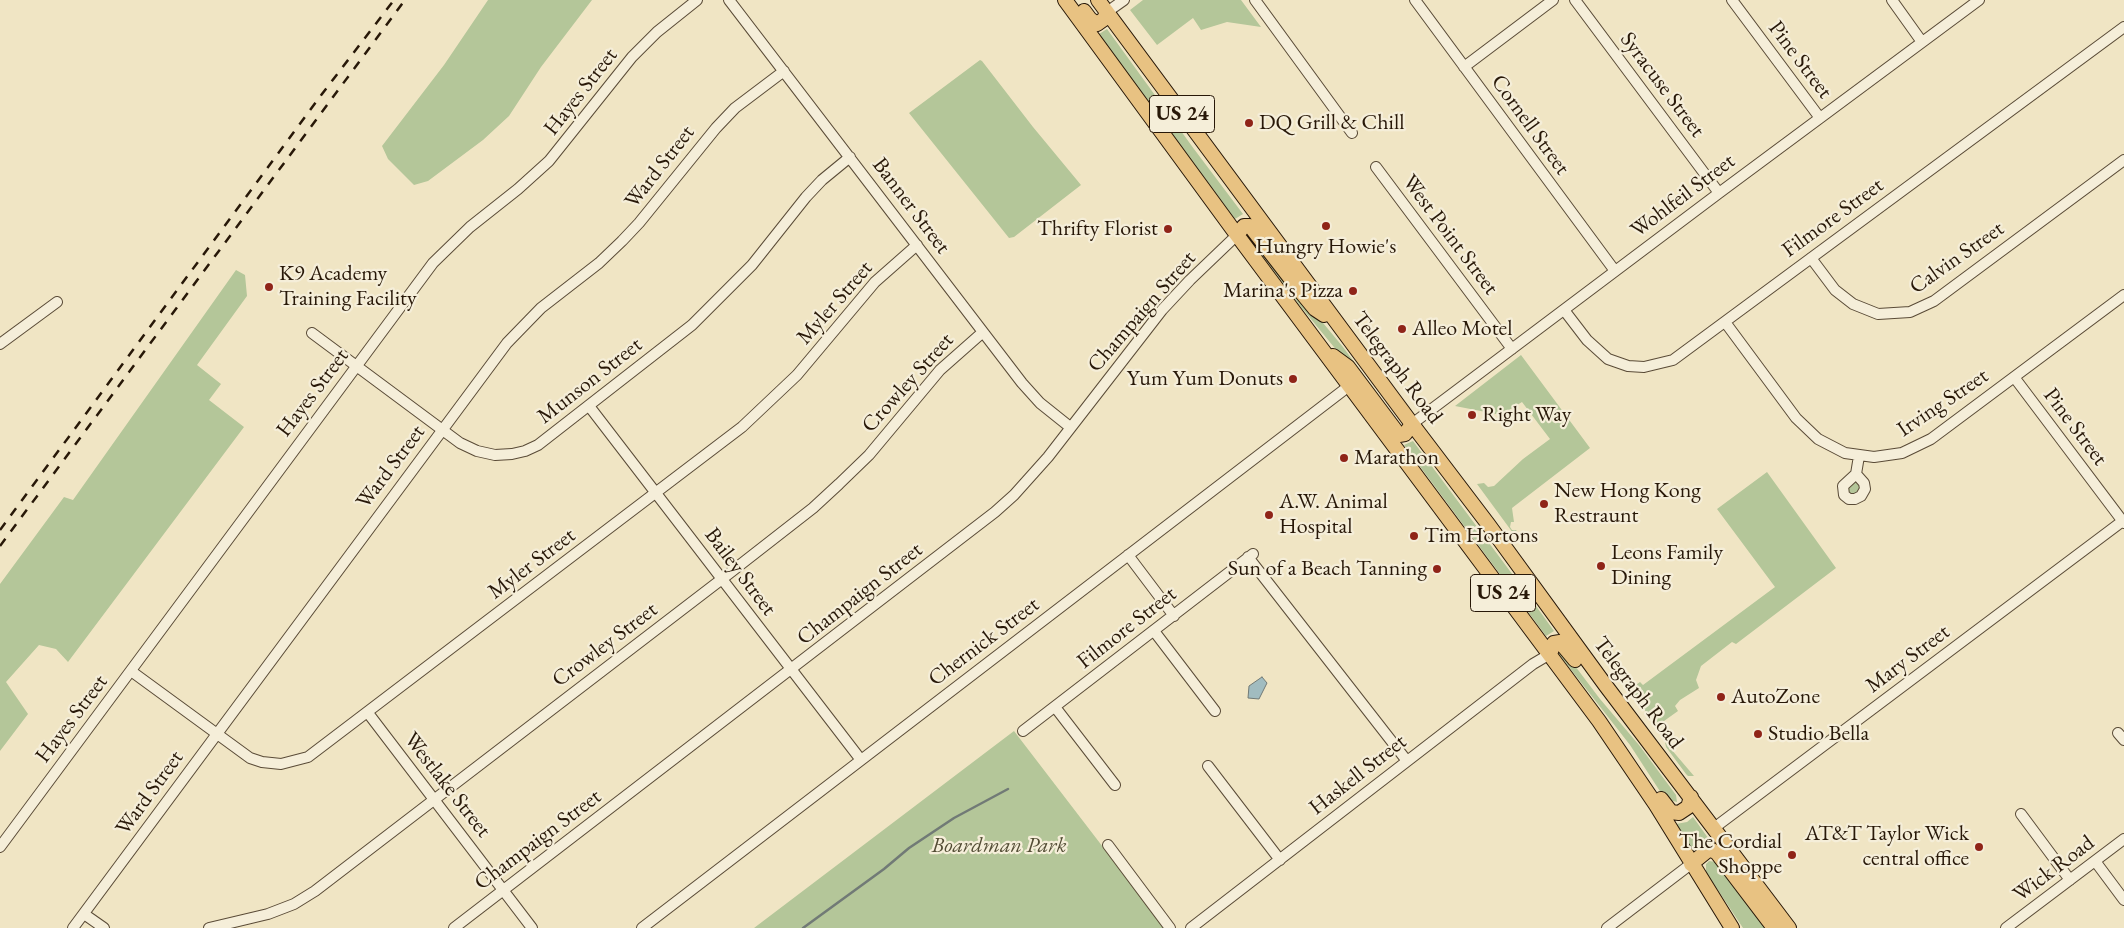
<!DOCTYPE html>
<style>
body{margin:0}
canvas{display:block;background:#f0e5c4}
</style>
<canvas width="2124" height="928"></canvas>
<script>
const context = document.querySelector('canvas').getContext('2d');
context.lineJoin = 'round';
function fillPath(path, color) {
  context.fillStyle = color;
  context.fill(path, 'evenodd');
}
function toPath(rows) {
  const path = new Path2D();
  for (const r of rows) {
    path.moveTo(r[0], r[1]);
    for (let i = 2; i < r.length; i += 2) path.lineTo(r[i], r[i + 1]);
  }
  return path;
}
function strokePath(path, color, width, dash) {
  context.strokeStyle = color;
  context.lineWidth = width;
  context.lineCap = dash ? 'butt' : 'round';
  context.setLineDash(dash || []);
  context.stroke(path);
}
function write(font, color, halo, rows, align = 'center') {
  context.font = font + ' "EB Garamond",serif';
  context.lineWidth = 4.5;
  context.setLineDash([]);
  context.textBaseline = 'middle';
  context.strokeStyle = halo;
  context.fillStyle = color;
  for (const [text, x, y, turn = 0] of rows) {
    context.save();
    context.translate(x, y);
    context.rotate((+turn || 0) * Math.PI / 180);
    context.textAlign = isNaN(turn) ? turn : align;
    if (halo) context.strokeText(text, 0, 0);
    context.fillText(text, 0, 0);
    context.restore();
  }
}
const green = toPath([
 [488,0,592,0,541,67,509,116,483,140,428,181,414,185,388,159,382,146,444,65],
 [1143,0,1241,0,1261,27,1227,22,1201,30,1193,18,1157,45,1130,10],
 [1107,29,1194,149,1243,214,1235,219,1099,34],
 [980,60,982,61,1033,127,1081,185,1014,237,1009,238,909,113],
 [1249,234,1343,347,1400,424,1398,425,1301,307,1247,235],
 [236,270,245,275,247,296,197,365,221,384,209,400,244,427,68,662,56,649,39,645,6,682,28,714,0,751,0,584,64,497,73,500],
 [1521,355,1590,448,1512,508,1514,522,1511,522,1510,527,1512,530,1517,530,1513,533,1477,484,1484,483,1488,487,1494,486,1523,459,1550,439,1522,402,1501,415,1455,406],
 [1413,441,1536,606,1554,631,1546,636,1404,445],
 [1767,472,1836,568,1736,644,1732,642,1701,666,1696,680,1699,688,1680,700,1675,706,1678,711,1657,726,1630,691,1633,687,1640,682,1643,685,1775,587,1717,509],
 [1854,479,1858,482,1861,489,1853,497,1847,492,1847,485],
 [1561,651,1566,654,1600,699,1639,745,1676,795,1677,802,1665,799,1630,745,1558,653],
 [1014,731,1165,928,754,928],
 [1665,742,1694,776,1688,776,1686,774,1666,747],
 [1693,817,1711,842,1700,845,1693,851,1676,824,1687,822],
 [1709,861,1716,862,1770,928,1743,928,1706,872,1706,864]
]);
const water = toPath([
 [1262,677,1267,683,1259,699,1248,698,1249,686,1262,677]
]);
const stream = toPath([
 [803,928,884,869,909,848,954,818,1008,789]
]);
const minor = toPath([
 [729,0,1022,383,1040,403,1070,427],
 [1255,0,1352,133],
 [1415,0,1615,271],
 [1575,0,1719,193],
 [1732,0,1820,118],
 [1892,0,1922,42],
 [1107,12,1124,0],
 [1464,67,1553,0],
 [1376,167,1512,349],
 [1811,258,1835,290,1853,304,1878,314,1910,312,1934,301,2124,160],
 [1564,310,1587,340,1608,359,1628,366,1644,367,1673,360,2124,27],
 [1725,322,1796,418,1818,439,1845,453,1874,457,1902,453,1931,439,2124,295],
 [312,333,460,443,477,451,495,455,512,454,525,451,538,445,692,325,752,265,806,197,822,180,850,157],
 [0,344,57,302],
 [2014,377,2124,523],
 [589,406,861,760],
 [1412,424,1719,193,1979,0],
 [1856,474,1843,486,1844,495,1849,499,1855,499,1861,496,1865,489,1864,483,1856,474,1859,456],
 [1128,555,1174,616],
 [1248,557,1407,761],
 [1154,631,1215,711],
 [131,671,250,758,262,762,281,764,308,757,742,427,797,375,875,282,917,245],
 [1055,707,1115,785],
 [368,713,532,928],
 [1023,731,1253,554],
 [2118,733,2124,740],
 [1208,766,1280,860],
 [2021,814,2070,880],
 [1714,828,2124,520],
 [1108,845,1170,928],
 [0,847,433,263,470,227,518,189,549,161,632,57,657,32,697,0],
 [2095,861,2124,900],
 [84,914,104,928],
 [73,928,507,343,541,308,599,263,622,241,639,223,716,128,735,108,784,71],
 [209,928,268,914,294,904,315,891,722,579,813,508,839,484,869,455,940,370,983,332],
 [454,928,995,512,1014,495,1048,457,1162,310,1190,280,1237,235],
 [642,928,1349,386],
 [1191,928,1533,664,1550,654],
 [1607,928,1691,864],
 [2006,928,2124,839]
]);
const major = toPath([
 [1065,0,1237,235,1599,721,1656,805,1732,928],
 [1098,0,1412,424,1488,524,1606,686,1789,928],
 [1084,11,1090,19,1097,24,1104,19,1107,12],
 [1237,235,1244,226,1250,226,1301,292,1315,309,1324,315],
 [1333,356,1348,367,1399,435,1405,434,1412,424],
 [1550,654,1554,643,1560,642,1575,660],
 [1661,799,1671,812,1679,813,1688,807,1691,797],
 [1691,864,1707,851,1712,850,1717,853,1774,928]
]);
const rail = toPath([
 [0,530,322,94,394,0],
 [0,546,405,0]
]);
const markers = [
 [1249,123,5,"#8f2418"],
 [1326,226,5,"#8f2418"],
 [1168,229,5,"#8f2418"],
 [269,287,5,"#8f2418"],
 [1353,291,5,"#8f2418"],
 [1402,329,5,"#8f2418"],
 [1293,379,5,"#8f2418"],
 [1472,415,5,"#8f2418"],
 [1344,458,5,"#8f2418"],
 [1544,504,5,"#8f2418"],
 [1269,515,5,"#8f2418"],
 [1414,536,5,"#8f2418"],
 [1601,566,5,"#8f2418"],
 [1437,569,5,"#8f2418"],
 [1721,697,5,"#8f2418"],
 [1758,734,5,"#8f2418"],
 [1979,847,5,"#8f2418"],
 [1792,855,5,"#8f2418"]
];
const shields = [
 [1182,114,65],
 [1503,593,65]
];
const shieldNames = [
 ["US 24",1182,114],
 ["US 24",1503,593]
];
const streetNames = [
 ["Pine Street",1800,60,53],
 ["Syracuse Street",1662,85,53],
 ["Hayes Street",581,92,-52],
 ["Cornell Street",1530,125,54],
 ["Ward Street",660,167,-52],
 ["Wohlfeil Street",1683,196,-37],
 ["Banner Street",911,206,53],
 ["Filmore Street",1833,218,-36],
 ["West Point Street",1450,235,53],
 ["Calvin Street",1957,258,-35],
 ["Myler Street",835,303,-49],
 ["Champaign Street",1142,312,-49],
 ["Telegraph Road",1397,368,53],
 ["Munson Street",590,381,-38],
 ["Crowley Street",908,383,-48],
 ["Hayes Street",313,393,-53],
 ["Irving Street",1943,403,-34],
 ["Pine Street",2075,427,53],
 ["Ward Street",391,467,-53],
 ["Myler Street",532,564,-37],
 ["Bailey Street",740,572,53],
 ["Champaign Street",860,594,-38],
 ["Filmore Street",1127,628,-38],
 ["Chernick Street",984,642,-37],
 ["Crowley Street",605,645,-37],
 ["Mary Street",1908,659,-37],
 ["Telegraph Road",1638,693,53],
 ["Hayes Street",72,719,-53],
 ["Haskell Street",1358,775,-38],
 ["Westlake Street",447,785,52],
 ["Ward Street",150,793,-54],
 ["Champaign Street",538,840,-37],
 ["Wick Road",2054,869,-37]
];
const poiNames = [
 ["DQ Grill & Chill",1259,123],
 ["Thrifty Florist",1158,229,"right"],
 ["Hungry Howie's",1326,247,"center"],
 ["K9 Academy",279,274],
 ["Training Facility",279,299],
 ["Marina's Pizza",1343,291,"right"],
 ["Alleo Motel",1412,329],
 ["Yum Yum Donuts",1283,379,"right"],
 ["Right Way",1482,415],
 ["Marathon",1354,458],
 ["New Hong Kong",1554,491],
 ["Restraunt",1554,516],
 ["A.W. Animal",1279,502],
 ["Hospital",1279,527],
 ["Tim Hortons",1424,536],
 ["Leons Family",1611,553],
 ["Dining",1611,578],
 ["Sun of a Beach Tanning",1427,569,"right"],
 ["AutoZone",1731,697],
 ["Studio Bella",1768,734],
 ["AT&T Taylor Wick",1969,834,"right"],
 ["central office",1969,859,"right"],
 ["The Cordial",1782,842,"right"],
 ["Shoppe",1782,867,"right"]
];
const parkNames = [
 ["Boardman Park",999,846]
];
fillPath(green, '#b4c699');
fillPath(water, '#a1bcc0');
strokePath(water, '#717a76', 1);
strokePath(stream, '#717a76', 2.5);
strokePath(minor, '#5a4b37', 12);
strokePath(major, '#281808', 16);
strokePath(minor, '#f5eed9', 10);
strokePath(major, '#e8c282', 14);
strokePath(rail, '#281808', 2.5, [9, 9]);
for (const [x, y, r, color] of markers) {
  const dot = new Path2D();
  dot.arc(x, y, r, 0, 2 * Math.PI);
  context.fillStyle = color;
  context.fill(dot);
  strokePath(dot, '#f5eed9', 2);
}
for (const [x, y, w] of shields) {
  const box = new Path2D();
  box.roundRect(x - w / 2, y - 18.5, w, 37, 4);
  context.fillStyle = '#f5eed9';
  context.fill(box);
  strokePath(box, '#281808', 1);
}
write('bold 21px', '#281808', null, shieldNames);
write('22px', '#281808', '#f5eed9', streetNames);
write('22px', '#281808', '#f5eed9', poiNames, 'left');
write('italic 22px', '#524c34', '#f5eed9', parkNames);
</script>
